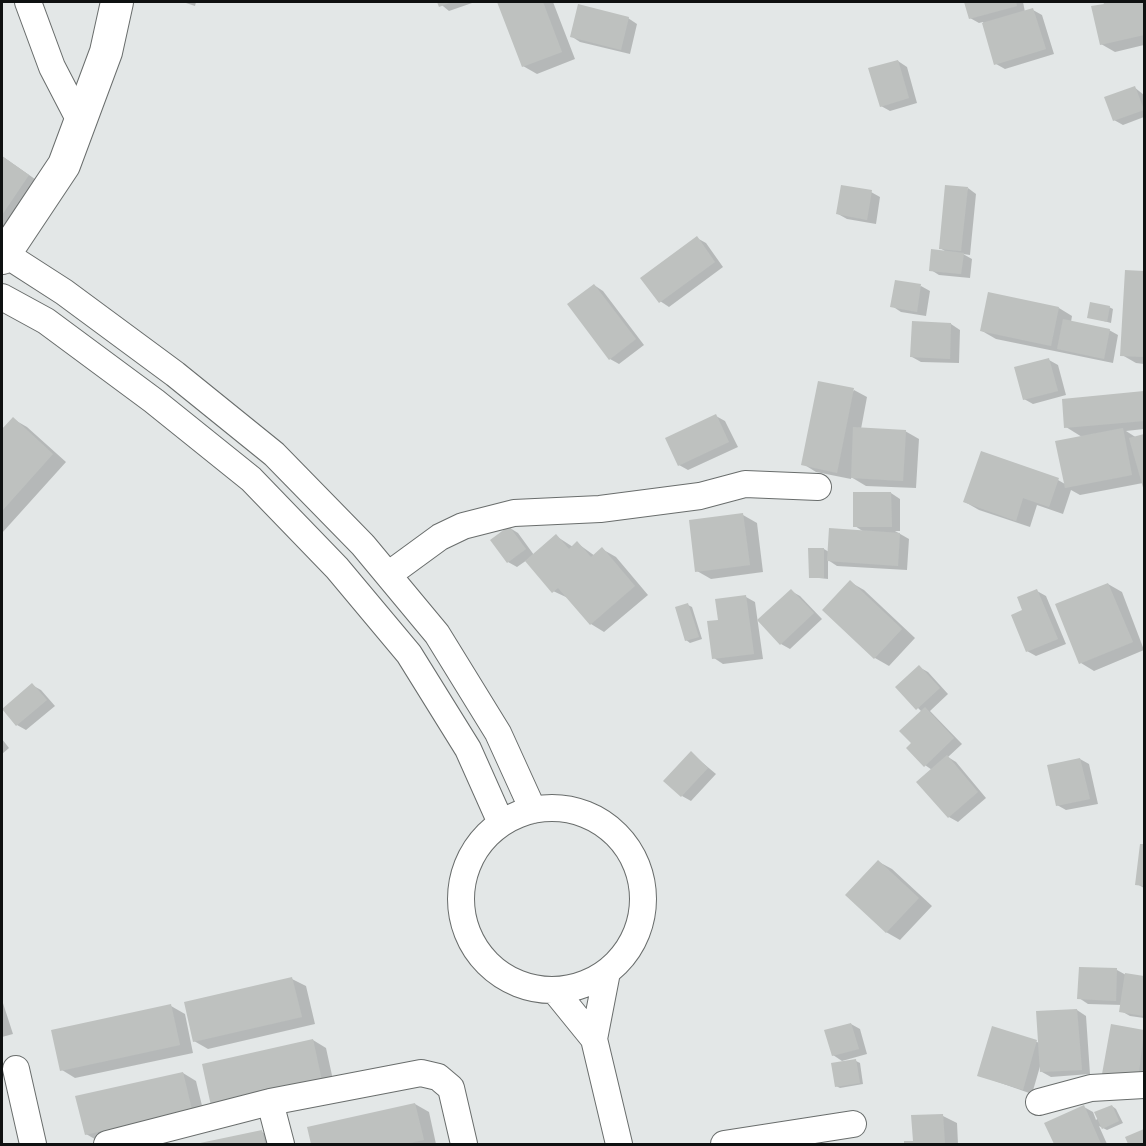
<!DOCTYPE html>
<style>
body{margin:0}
#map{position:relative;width:1146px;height:1146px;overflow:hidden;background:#e3e7e7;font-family:"IBM Plex Sans",sans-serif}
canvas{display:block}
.frame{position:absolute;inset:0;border:3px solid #0f1111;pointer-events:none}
</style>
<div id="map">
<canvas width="1146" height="1146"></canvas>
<div class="frame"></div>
</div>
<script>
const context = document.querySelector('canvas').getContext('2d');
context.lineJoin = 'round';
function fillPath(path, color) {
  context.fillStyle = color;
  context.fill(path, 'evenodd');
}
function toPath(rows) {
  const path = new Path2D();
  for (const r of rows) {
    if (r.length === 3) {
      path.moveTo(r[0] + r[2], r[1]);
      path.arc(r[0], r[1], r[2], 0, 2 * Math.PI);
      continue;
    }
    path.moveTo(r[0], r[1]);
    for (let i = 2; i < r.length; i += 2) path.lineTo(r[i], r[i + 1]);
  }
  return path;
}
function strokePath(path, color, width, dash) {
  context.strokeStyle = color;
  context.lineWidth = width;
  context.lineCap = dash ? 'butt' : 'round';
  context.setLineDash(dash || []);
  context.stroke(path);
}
const shadow = toPath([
 [183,2,196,2,195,6],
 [438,2,475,2,449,11],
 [499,2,553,2,575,59,537,74,523,66],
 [966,2,1023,2,1025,12,1033,10,1042,15,1054,54,1005,69,996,64,983,22,979,23,970,18],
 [1105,2,1144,2,1144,45,1115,52,1101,44],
 [628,18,637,24,630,54,580,42,571,36],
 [898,61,907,67,917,103,890,111,881,106],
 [1134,87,1144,95,1144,117,1123,125,1114,120],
 [2,156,42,184,2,241],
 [968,188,976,194,970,255,963,254,972,259,970,278,939,275,931,270,948,253,940,248],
 [871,192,880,197,876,224,847,219,838,214],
 [697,238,706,243,723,267,669,307,660,301],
 [1126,272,1144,273,1144,364,1136,363,1122,355],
 [594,285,603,291,644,345,619,364,610,359],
 [921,286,930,291,926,316,901,312,892,306],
 [1109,307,1113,309,1111,323,1089,317],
 [1059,308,1072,316,1071,322,1109,330,1118,335,1113,363,996,339,982,331],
 [951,324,960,330,959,363,921,362,912,357],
 [1049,360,1058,365,1066,395,1033,404,1024,399],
 [854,390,867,397,861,429,905,431,919,439,916,488,866,486,851,477,851,479,816,472,803,464],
 [1144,393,1144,429,1126,431,1137,438,1144,436,1144,488,1143,483,1080,495,1071,490,1063,514,1037,505,1030,527,979,510,965,502,1058,480,1065,484,1082,437,1066,427,1063,400],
 [716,416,725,421,738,447,688,470,679,465],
 [13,419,27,427,66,462,2,533,2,431],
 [891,493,900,499,900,531,895,531,909,539,907,570,837,566,828,560,828,579,810,577,824,549,829,552,864,532,855,526],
 [743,515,757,523,763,572,711,579,697,571],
 [510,528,518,533,534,555,556,536,573,547,577,543,595,556,602,549,616,557,648,595,604,632,591,624,568,598,553,591,527,560,517,567,508,562,492,541],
 [850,582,864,590,915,638,889,666,875,658],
 [1108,584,1122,592,1144,650,1094,671,1081,663],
 [791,591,800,596,822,619,790,649,781,644],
 [1037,591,1046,596,1066,644,1036,656,1027,651,1024,611],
 [746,597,755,602,763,659,723,664,714,658,719,621],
 [688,605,692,607,702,639,690,643,686,640],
 [919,667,928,672,948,694,930,711,962,744,948,757,956,762,986,798,958,822,949,817,932,770,925,765,913,743,922,712,897,687],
 [32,685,41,690,55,706,26,730,17,725,4,709],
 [2,739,9,748,2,754],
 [691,753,716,774,691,801,682,796],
 [1080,759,1089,764,1098,804,1066,810,1057,805],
 [1141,845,1144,846,1144,888,1137,884],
 [879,862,892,869,932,906,900,940,886,932],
 [1080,968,1117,970,1126,975,1144,977,1144,1018,1130,1016,1121,1011,1122,1005,1088,1004,1079,998],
 [292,979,306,986,315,1024,208,1049,194,1041],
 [2,1000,13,1034,2,1037],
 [171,1006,185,1014,193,1053,75,1078,62,1070],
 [1077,1010,1086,1016,1090,1074,1051,1077,1042,1072,1041,1063,1032,1094,978,1075,993,1028,1040,1043],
 [851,1024,860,1029,867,1054,842,1061,833,1055],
 [1112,1026,1144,1032,1144,1084],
 [313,1040,326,1048,335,1089,226,1113],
 [856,1061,860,1063,863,1084,840,1088,836,1086],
 [183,1073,196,1081,205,1118,100,1142,86,1134],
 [415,1104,429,1112,436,1144,313,1144,309,1128],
 [1112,1106,1116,1109,1123,1123,1107,1130,1099,1126,1107,1144,1056,1144,1046,1123,1084,1107,1093,1112,1096,1120],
 [943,1116,957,1123,958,1144,906,1144,914,1142],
 [262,1132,275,1140,276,1144,203,1144]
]);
const building = toPath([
 [437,2,452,2,439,7],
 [497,2,543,2,562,52,522,67],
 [964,2,1016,2,1017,6,969,19],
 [1103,2,1144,2,1144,35,1100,45,1091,6,1104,4],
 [578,4,629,17,621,50,570,37],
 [1033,8,1046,49,994,65,982,23],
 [898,60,909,98,880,107,868,68],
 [1135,86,1144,110,1113,121,1104,97],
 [2,156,29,175,2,215],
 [841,185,872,190,867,220,836,214],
 [945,185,968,187,961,251,939,249],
 [697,236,715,262,659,303,640,278],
 [931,249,964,253,961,274,929,271],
 [1125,270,1144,271,1144,357,1120,356],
 [895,280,921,284,917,312,890,307],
 [594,284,636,339,609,360,567,304],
 [988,292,1059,307,1051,346,980,331],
 [1090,302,1110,306,1107,322,1087,318],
 [1063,319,1110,329,1104,359,1057,349],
 [912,321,951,323,950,359,910,357],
 [1049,358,1058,391,1023,400,1014,367],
 [818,381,854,388,837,473,801,465],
 [1144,391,1144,421,1064,428,1062,399],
 [716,414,729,442,678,466,665,438],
 [13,417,53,454,2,511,2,429],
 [853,427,906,430,903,481,851,478],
 [1123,428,1132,475,1065,488,1055,441],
 [1144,434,1144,491,1129,438],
 [981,451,1059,478,1049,507,1023,498,1016,521,963,502],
 [853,492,891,492,892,527,853,527],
 [743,513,750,565,695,572,689,520],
 [509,526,526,549,507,563,490,540],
 [829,528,900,533,898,566,827,561],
 [556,534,569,549,577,541,591,557,602,547,635,586,590,625,558,588,552,593,525,561],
 [808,548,824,548,824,578,809,578],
 [850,580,902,629,874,659,822,610],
 [1108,583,1133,642,1079,664,1055,604],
 [791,589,814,613,780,645,757,620],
 [1037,589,1058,639,1026,652,1011,615,1022,610,1017,597],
 [746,595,754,654,712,659,707,621,718,620,715,599],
 [688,603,699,637,685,641,675,607],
 [919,665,940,688,916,710,895,687],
 [32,683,47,700,16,726,2,709],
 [925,707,954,738,924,767,906,748,911,743,899,731],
 [691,751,708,768,681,797,663,781],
 [947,755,978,792,948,818,916,782],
 [1080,758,1090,799,1056,806,1047,765],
 [1140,844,1144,844,1144,886,1135,885],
 [878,860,919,898,886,933,845,895],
 [1079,967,1117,968,1116,1001,1077,999],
 [1125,973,1144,976,1144,1016,1119,1012],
 [292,977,302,1017,193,1042,184,1002],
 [171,1004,180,1045,60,1071,51,1030],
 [1077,1009,1082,1070,1040,1072,1036,1011],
 [851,1023,859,1049,832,1056,824,1030],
 [1111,1024,1144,1030,1138,1081,1102,1074],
 [992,1026,1037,1040,1023,1090,977,1076],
 [313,1039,322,1081,211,1106,202,1064],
 [856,1059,860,1083,835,1087,831,1063],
 [183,1072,192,1110,85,1135,75,1096],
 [415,1103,424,1140,404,1144,311,1144,307,1127],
 [1084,1105,1101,1144,1054,1144,1044,1123],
 [1112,1105,1119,1121,1102,1129,1094,1112],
 [943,1114,945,1144,904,1144,904,1141,913,1141,911,1115],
 [1144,1129,1144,1144,1128,1144,1125,1137],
 [262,1130,265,1144,200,1144,200,1143]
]);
const minor = toPath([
 [28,2,52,67,80,121],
 [5,254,64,292,175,374,274,454,363,545,437,634,498,733,533,810],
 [2,297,46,321,154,401,251,479,337,568,409,654,468,749,501,823],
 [388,575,440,537,463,526,514,513,600,509,700,496,745,484,818,487],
 [552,899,91],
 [607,972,594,1039,619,1144],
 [555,991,594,1039],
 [16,1069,33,1144],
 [270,1102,281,1144],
 [1039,1102,1091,1088,1144,1085],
 [107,1144,270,1102,421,1073,438,1077,451,1088,464,1144],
 [724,1144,853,1124]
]);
const tertiary = toPath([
 [2,258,64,165,106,52,117,2]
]);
fillPath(shadow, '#0003');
fillPath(building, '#bec1bf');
strokePath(minor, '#696d6c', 28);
strokePath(tertiary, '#696d6c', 34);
strokePath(minor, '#fff', 26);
strokePath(tertiary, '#fff', 32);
</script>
